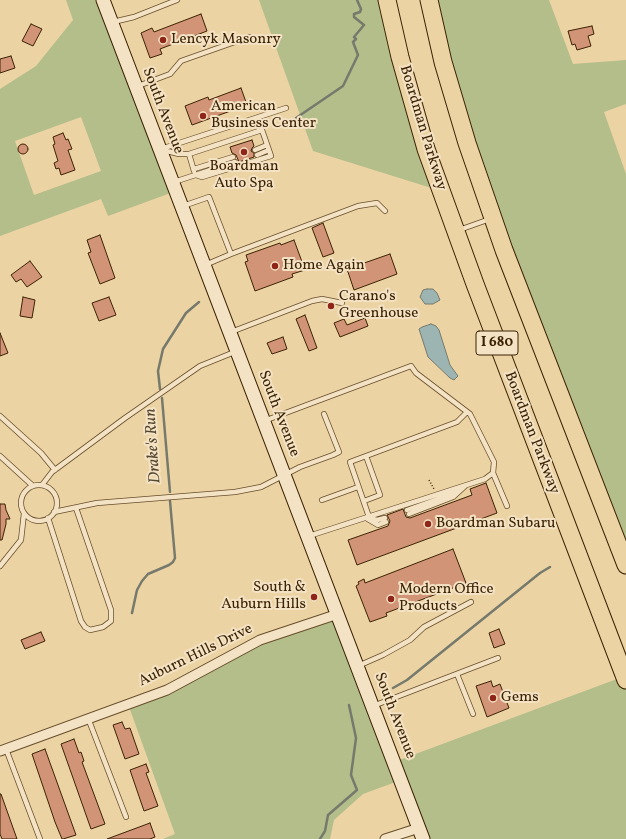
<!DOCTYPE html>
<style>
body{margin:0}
canvas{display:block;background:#ecd3a4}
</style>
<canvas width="626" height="839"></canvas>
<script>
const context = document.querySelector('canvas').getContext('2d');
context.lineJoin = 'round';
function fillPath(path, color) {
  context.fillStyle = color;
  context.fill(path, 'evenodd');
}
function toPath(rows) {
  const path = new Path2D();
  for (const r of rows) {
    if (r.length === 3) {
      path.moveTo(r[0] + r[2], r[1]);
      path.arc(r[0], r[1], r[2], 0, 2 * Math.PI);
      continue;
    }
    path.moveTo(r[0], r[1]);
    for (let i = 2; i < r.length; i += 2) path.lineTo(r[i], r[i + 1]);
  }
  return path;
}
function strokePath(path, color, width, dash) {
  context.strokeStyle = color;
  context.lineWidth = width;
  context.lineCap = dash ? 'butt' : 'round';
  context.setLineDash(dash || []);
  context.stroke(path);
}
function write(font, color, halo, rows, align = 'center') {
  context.font = font + ' Vollkorn,serif';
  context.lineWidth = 4;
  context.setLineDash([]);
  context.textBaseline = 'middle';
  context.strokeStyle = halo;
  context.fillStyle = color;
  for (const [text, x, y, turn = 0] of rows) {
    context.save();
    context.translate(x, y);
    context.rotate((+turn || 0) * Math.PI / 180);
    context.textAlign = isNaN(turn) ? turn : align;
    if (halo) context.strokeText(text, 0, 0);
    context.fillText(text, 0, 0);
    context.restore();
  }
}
const green = toPath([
 [66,0,103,0,176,191,108,216,101,199,0,236,0,89,36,66,73,20],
 [81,117,101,171,34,195,15,141],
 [259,0,387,0,441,191,313,151],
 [429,0,549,0,573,64,626,60,626,104,604,112,626,174,626,565,525,299],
 [338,614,394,762,625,676,626,680,626,839,423,839,401,780,363,794,334,820,330,839,163,839,175,834,128,704,167,690,260,640]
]);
const water = toPath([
 [427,289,433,289,437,293,440,300,433,304,425,304,420,297,423,290,427,289],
 [431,324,436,326,439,330,450,365,458,376,454,380,450,378,428,357,419,329,422,327,431,324]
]);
const stream = toPath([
 [295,122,296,118,343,86,358,55,353,42,356,39,354,37,364,25,354,17,354,14,360,12,361,9,357,0],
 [160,389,158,371,163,349,186,313,199,302],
 [162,398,170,492],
 [132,613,137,590,142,581,148,574,169,565,173,562,175,558,170,501],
 [393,688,407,680,540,573,550,567],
 [320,839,325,831,328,815,357,790,351,775,356,738,349,705]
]);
const building = toPath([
 [201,14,207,31,160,49,162,54,150,58,141,33,152,28,154,32,201,14],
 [31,24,42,29,33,46,22,41,31,24],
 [592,26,594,34,588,36,591,46,577,50,575,44,572,45,568,31,592,26],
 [11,56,15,68,0,73,0,59,11,56],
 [241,88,247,105,192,125,185,106,208,97,209,100,241,88],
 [63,133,66,140,68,139,72,149,68,150,75,170,61,175,59,168,56,169,54,163,58,161,53,145,55,144,53,137,63,133],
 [252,140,254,146,252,148,251,151,254,153,254,157,239,162,236,155,232,153,230,147,252,140],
 [23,149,5],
 [323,223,334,253,323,257,312,228,323,223],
 [100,235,115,278,100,284,88,253,91,252,87,240,100,235],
 [294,240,305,270,292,274,293,277,255,291,245,262,248,261,246,255,280,243,281,245,294,240],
 [390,254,397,274,354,290,347,269,390,254],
 [30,261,42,277,27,287,21,279,16,282,11,275,30,261],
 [23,297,35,300,32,318,20,316,23,297],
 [109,297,116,315,99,321,92,303,109,297],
 [305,315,317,348,309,351,296,319,305,315],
 [365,318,368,326,340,337,334,323,344,319,347,325,365,318],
 [0,333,8,353,0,356,0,333],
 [283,337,287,349,272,354,267,343,283,337],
 [486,483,497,513,357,565,348,540,388,526,390,521,387,515,403,509,406,517,410,518,472,495,470,489,486,483],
 [0,504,5,504,6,510,10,519,6,519,6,524,2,540,0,540,0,504],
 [453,549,466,583,386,613,387,616,370,622,356,586,359,584,358,582,364,579,365,583,453,549],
 [499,629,505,644,494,648,489,633,499,629],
 [41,632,45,641,25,649,21,640,41,632],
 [491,681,493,687,500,684,509,708,487,717,476,686,491,681],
 [122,722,125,729,130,728,139,754,125,759,113,725,122,722],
 [74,739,79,753,81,752,84,761,82,762,105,824,91,829,61,744,74,739],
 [45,749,76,835,63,839,62,839,55,822,32,754,45,749],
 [146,764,149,772,146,773,158,806,144,811,130,770,146,764],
 [0,794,1,794,17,839,2,839,0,834,0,794],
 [150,823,155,837,150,839,107,839,150,823]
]);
const path = toPath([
 [429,480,434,489]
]);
const lane = toPath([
 [113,22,134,17,177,0],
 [138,86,170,74,181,61,249,37],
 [161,149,286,108],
 [163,150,179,154,189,154,262,130,271,156,202,177,196,175],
 [255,150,267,145],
 [189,154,194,171],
 [257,155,269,150],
 [194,169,233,157],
 [174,182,235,162],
 [183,206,209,197,231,254,205,265],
 [459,230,490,219],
 [231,254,358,206,377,203,385,211],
 [231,332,312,301,322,299,342,303],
 [0,416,41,453,55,470],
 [264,421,411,366,416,373,470,414,494,462,493,473,485,479,309,536],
 [0,456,33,486],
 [493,473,507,506],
 [42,485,52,472,125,418,200,366,237,351],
 [39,503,18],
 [322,500,358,487],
 [364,501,380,495,366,456],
 [407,510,452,494,458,490],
 [54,512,97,503,235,492,261,487,300,467,333,455,339,452,324,414],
 [409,514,453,497,465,486],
 [48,518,81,621,85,627,90,630,103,627,111,621,111,610,76,508],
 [366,518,378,525,386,522],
 [385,518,377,520,369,517,350,462,457,422,467,412],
 [0,566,21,540,24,513],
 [358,666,383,655,410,640,424,627,471,602],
 [457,674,473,714],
 [373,706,498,658],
 [88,718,126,817],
 [6,749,40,839]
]);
const street = toPath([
 [0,751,167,690,260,640,338,614],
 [385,839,419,828]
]);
const secondary = toPath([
 [103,0,423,839]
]);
const highway = toPath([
 [387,0,400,57,426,149,475,284,626,680],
 [429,0,443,62,467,143,504,250,626,565]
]);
const markers = [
 [163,40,4,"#8f2418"],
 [203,116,4,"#8f2418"],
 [244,152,4,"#8f2418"],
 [275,266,4,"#8f2418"],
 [331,306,4,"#8f2418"],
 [428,524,4,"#8f2418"],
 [314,597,4,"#8f2418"],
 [391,599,4,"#8f2418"],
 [493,698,4,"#8f2418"]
];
const shields = [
 [497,343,42]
];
const shieldNames = [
 ["I 680",497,343]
];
const poiNames = [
 ["Lencyk Masonry",171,40],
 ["American",211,107],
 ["Business Center",211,124],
 ["Boardman",244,167,"center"],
 ["Auto Spa",244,184,"center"],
 ["Home Again",283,266],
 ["Carano's",339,297],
 ["Greenhouse",339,314],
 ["Boardman Subaru",436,524],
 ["South &",306,588,"right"],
 ["Auburn Hills",306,605,"right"],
 ["Modern Office",399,590],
 ["Products",399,607],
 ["Gems",501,698]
];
const streetNames = [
 ["South Avenue",162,111,69],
 ["Boardman Parkway",422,128,73],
 ["South Avenue",278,414,69],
 ["Boardman Parkway",531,433,69],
 ["Auburn Hills Drive",196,656,-26],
 ["South Avenue",394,716,69]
];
const waterNames = [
 ["Drake's Run",154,446,-94]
];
fillPath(green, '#b3be8a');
fillPath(water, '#9db5b2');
strokePath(water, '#767a6c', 1);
strokePath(stream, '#767a6c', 2.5);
fillPath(building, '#d29476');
strokePath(building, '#3b2203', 1);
strokePath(lane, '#674e2b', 6);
strokePath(street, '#674e2b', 11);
strokePath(secondary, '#3b2203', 15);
strokePath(highway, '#3b2203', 19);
strokePath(path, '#3b2203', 1.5, [1, 2]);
strokePath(lane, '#f3e2c4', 4.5);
strokePath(street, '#f3e2c4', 9);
strokePath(secondary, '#f3e2c4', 13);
strokePath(highway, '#ecd3a4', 17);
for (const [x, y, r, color] of markers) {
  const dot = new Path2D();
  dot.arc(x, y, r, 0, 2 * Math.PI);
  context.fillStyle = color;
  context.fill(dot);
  strokePath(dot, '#f3e2c4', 1.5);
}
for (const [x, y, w] of shields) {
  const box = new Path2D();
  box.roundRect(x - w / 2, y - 12, w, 24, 3);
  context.fillStyle = '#f3e2c4';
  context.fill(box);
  strokePath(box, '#3b2203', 1);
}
write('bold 14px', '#3b2203', null, shieldNames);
write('15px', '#3b2203', '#f3e2c4', poiNames, 'left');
write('15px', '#3b2203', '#f3e2c4', streetNames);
write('italic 16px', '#54472f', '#f3e2c4', waterNames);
</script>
